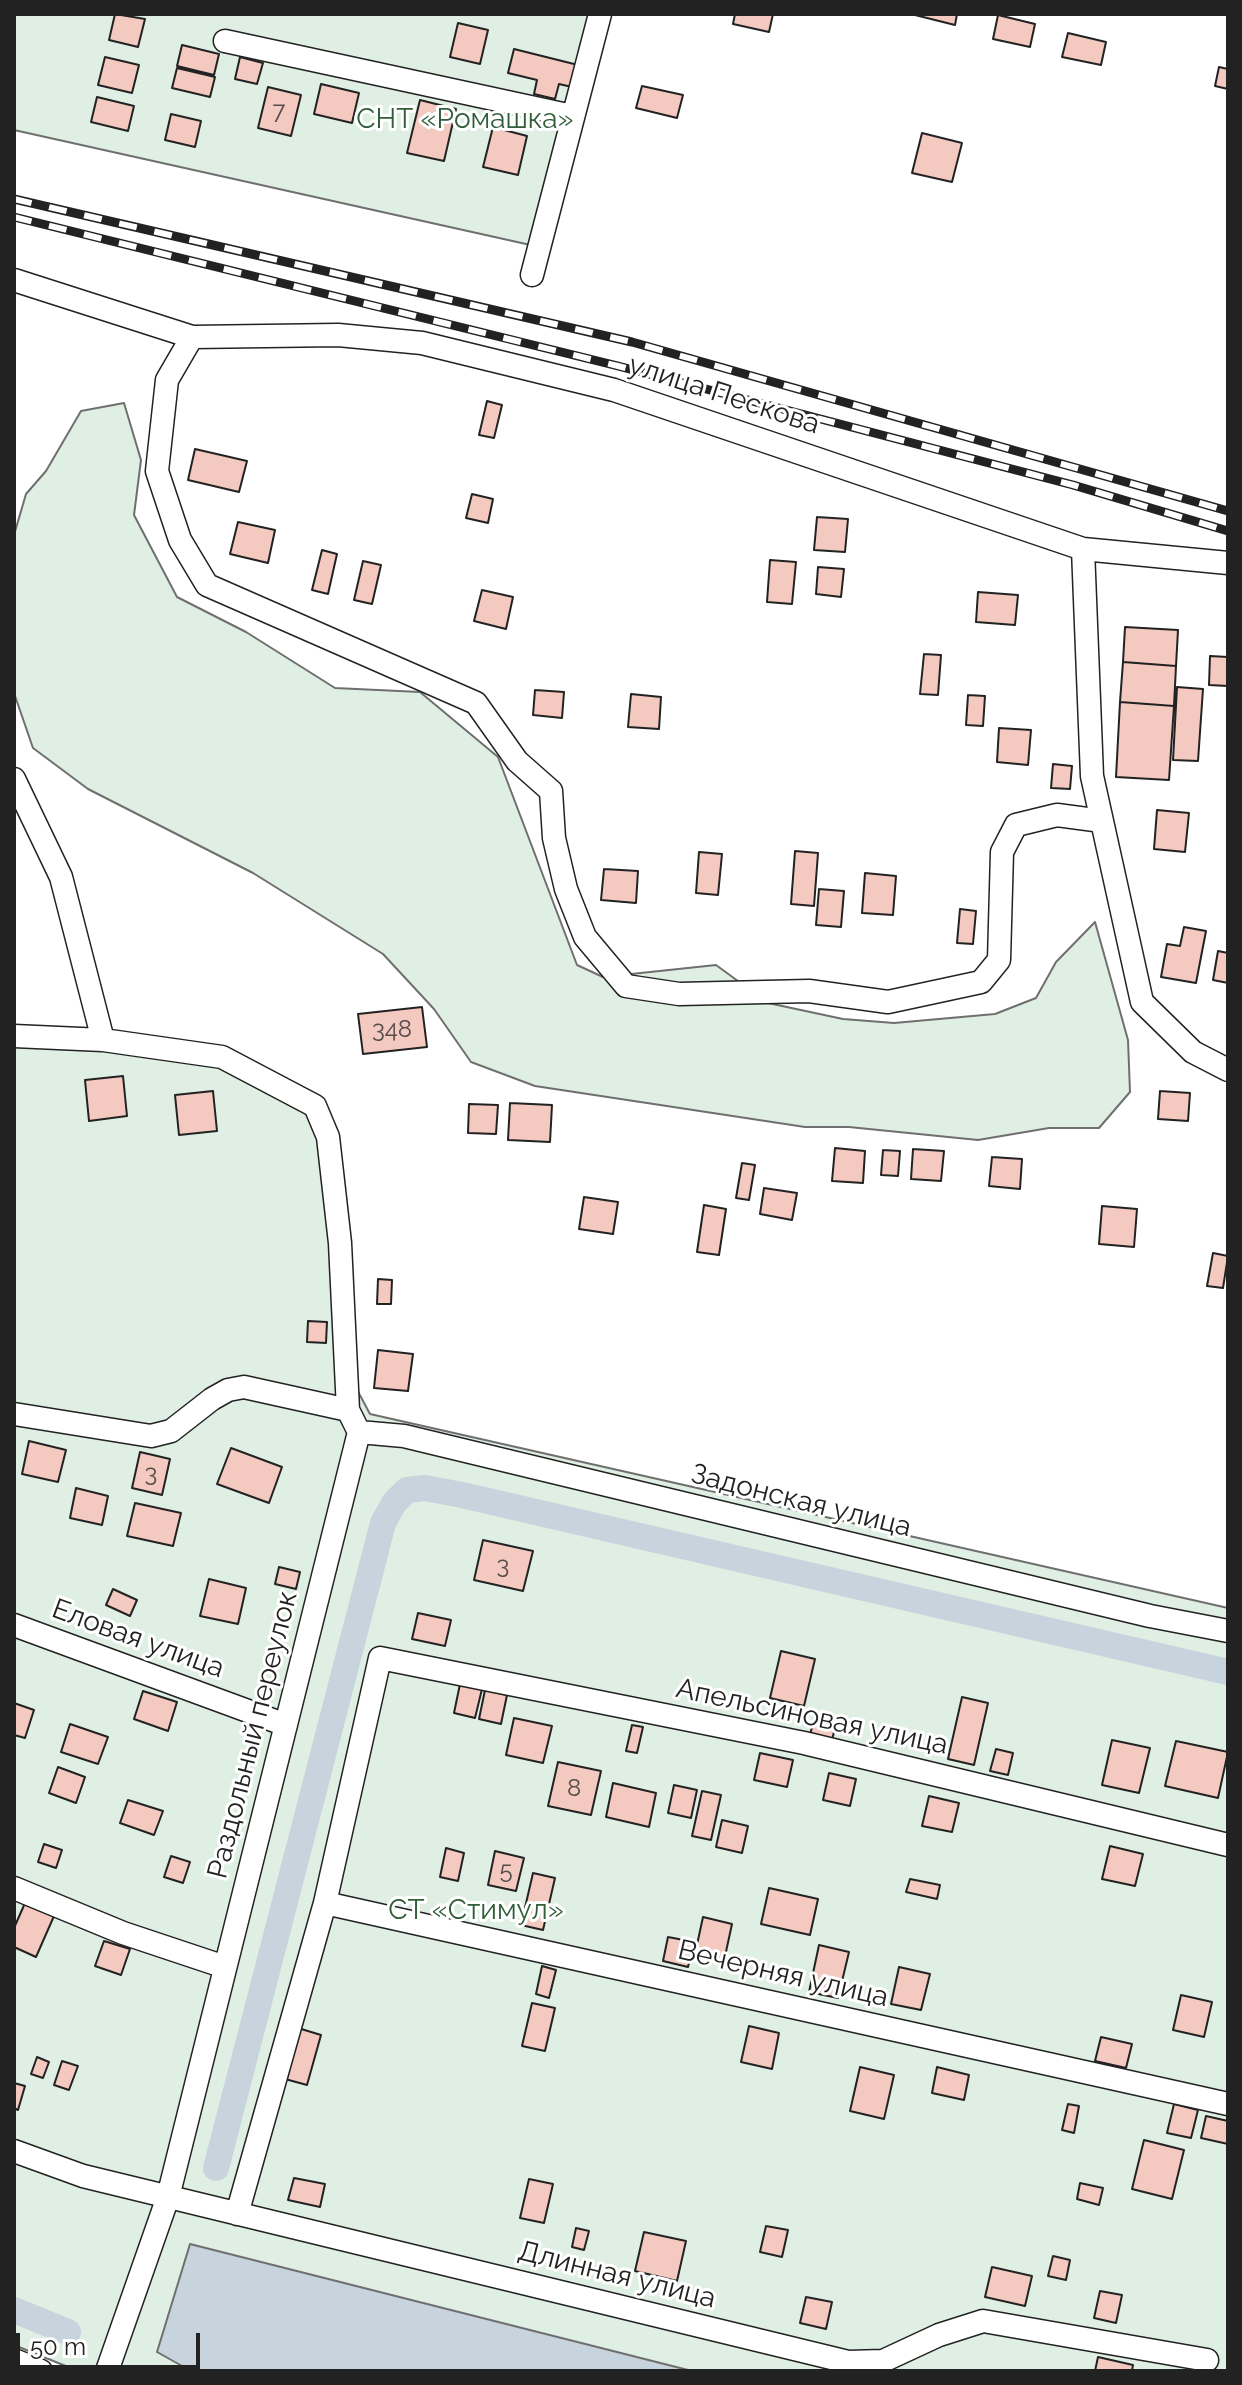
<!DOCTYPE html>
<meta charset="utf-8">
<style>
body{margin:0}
#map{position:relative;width:1242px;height:2385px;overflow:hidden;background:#fff;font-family:Raleway,sans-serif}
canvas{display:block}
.frame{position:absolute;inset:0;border:16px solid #222;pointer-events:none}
.scale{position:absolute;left:16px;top:2333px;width:184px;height:36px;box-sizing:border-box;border:4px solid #222;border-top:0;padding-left:10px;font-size:24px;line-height:28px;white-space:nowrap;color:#222;-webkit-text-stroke:6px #fff;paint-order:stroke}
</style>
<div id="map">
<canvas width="1242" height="2385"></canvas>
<div class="frame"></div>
<div class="scale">50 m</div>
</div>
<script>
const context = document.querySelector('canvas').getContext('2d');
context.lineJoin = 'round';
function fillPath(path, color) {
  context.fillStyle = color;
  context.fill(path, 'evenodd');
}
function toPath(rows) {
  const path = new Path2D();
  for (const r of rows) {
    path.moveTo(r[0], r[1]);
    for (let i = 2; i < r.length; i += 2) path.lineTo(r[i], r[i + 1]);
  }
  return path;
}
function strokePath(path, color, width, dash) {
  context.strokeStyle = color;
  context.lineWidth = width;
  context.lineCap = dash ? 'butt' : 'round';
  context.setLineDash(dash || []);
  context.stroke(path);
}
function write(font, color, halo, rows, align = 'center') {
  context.font = font + ' Raleway,sans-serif';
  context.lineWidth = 6;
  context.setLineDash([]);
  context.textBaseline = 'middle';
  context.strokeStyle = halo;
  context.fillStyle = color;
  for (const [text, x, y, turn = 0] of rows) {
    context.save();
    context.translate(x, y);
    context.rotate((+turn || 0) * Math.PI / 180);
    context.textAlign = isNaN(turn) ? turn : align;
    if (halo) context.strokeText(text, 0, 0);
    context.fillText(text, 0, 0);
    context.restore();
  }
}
const green = toPath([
 [14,14,602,14,544,248,14,130,14,14],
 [124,403,141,460,134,515,177,597,246,632,335,688,420,692,498,757,577,965,603,977,716,965,768,1003,843,1019,894,1023,995,1014,1036,998,1056,962,1095,922,1128,1040,1130,1092,1099,1128,1049,1128,978,1140,849,1127,805,1127,535,1086,471,1062,434,1009,383,954,253,873,88,789,33,748,14,693,14,535,26,494,46,471,81,411,124,403],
 [14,1029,127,1038,274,1080,319,1115,355,1386,370,1414,1228,1608,1228,2371,78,2371,14,2345,14,1029]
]);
const water = toPath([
 [190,2244,692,2371,191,2371,157,2352,190,2244]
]);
const canal = toPath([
 [216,2168,383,1523,394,1503,407,1490,425,1488,462,1495,1228,1672],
 [14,2310,68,2332]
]);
const building = toPath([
 [115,14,145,19,138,47,109,40,115,14],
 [735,14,773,14,769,32,733,24,735,14],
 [911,14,957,14,955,25,911,14],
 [998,15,1035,24,1030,47,993,39,998,15],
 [458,23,488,30,480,64,450,57,458,23],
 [1068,33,1106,42,1101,65,1062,57,1068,33],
 [182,45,219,54,214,75,177,66,182,45],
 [514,49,578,65,572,87,559,84,555,99,534,94,537,80,508,73,514,49],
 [105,57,139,65,132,93,98,85,105,57],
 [240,57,263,63,257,84,235,79,240,57],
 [1219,67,1228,69,1228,89,1215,86,1219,67],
 [177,68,215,77,210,97,172,88,177,68],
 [321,84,359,93,352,123,314,114,321,84],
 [642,86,683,95,677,118,636,108,642,86],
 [268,87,301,95,291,136,258,128,268,87],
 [97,97,134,106,128,131,91,122,97,97],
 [420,100,456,109,444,161,407,153,420,100],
 [171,114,201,121,195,147,165,140,171,114],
 [493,127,527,136,518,175,483,167,493,127],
 [922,133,962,143,952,182,912,173,922,133],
 [487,401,502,405,494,438,479,435,487,401],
 [195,449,247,461,239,492,188,480,195,449],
 [472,494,493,499,488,523,466,518,472,494],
 [817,517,848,519,845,552,814,550,817,517],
 [238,522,275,530,268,563,230,554,238,522],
 [322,550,337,554,328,594,312,590,322,550],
 [770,560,796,562,792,604,767,602,770,560],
 [363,561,381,565,372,604,354,600,363,561],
 [818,567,844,569,841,597,816,594,818,567],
 [482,590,513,597,506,629,474,621,482,590],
 [978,592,1018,595,1015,625,976,622,978,592],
 [1125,627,1178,630,1176,666,1123,662,1125,627],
 [924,654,941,655,938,695,920,694,924,654],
 [1210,656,1228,657,1228,686,1209,685,1210,656],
 [1123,662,1176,666,1174,706,1120,702,1123,662],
 [1177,687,1203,689,1198,761,1173,760,1177,687],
 [535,690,564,692,562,718,533,715,535,690],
 [631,694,661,697,659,729,628,727,631,694],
 [968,695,985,696,983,726,966,725,968,695],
 [1120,702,1174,706,1169,780,1116,777,1120,702],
 [999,728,1031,730,1028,765,997,762,999,728],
 [1053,764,1072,766,1070,789,1051,788,1053,764],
 [1157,810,1189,813,1185,852,1154,849,1157,810],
 [795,851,818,853,814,906,791,904,795,851],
 [699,852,722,854,718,895,696,893,699,852],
 [604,869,638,871,636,903,601,900,604,869],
 [865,873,896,876,893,915,862,913,865,873],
 [819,889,844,891,841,927,816,925,819,889],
 [960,909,976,911,973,944,957,943,960,909],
 [1184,927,1206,931,1196,983,1161,977,1167,944,1180,946,1184,927],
 [1218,951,1228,953,1228,983,1213,980,1218,951],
 [422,1007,427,1047,363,1054,358,1014,422,1007],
 [123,1076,127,1116,89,1121,85,1080,123,1076],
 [213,1091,217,1131,179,1135,175,1095,213,1091],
 [1160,1091,1190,1093,1188,1121,1158,1119,1160,1091],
 [510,1103,552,1105,550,1142,508,1140,510,1103],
 [469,1104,498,1105,496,1134,468,1133,469,1104],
 [835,1148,865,1151,863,1183,832,1181,835,1148],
 [913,1149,944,1151,941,1181,911,1179,913,1149],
 [883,1150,900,1151,898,1176,881,1175,883,1150],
 [992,1157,1022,1159,1020,1189,989,1186,992,1157],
 [742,1163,755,1165,749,1200,736,1198,742,1163],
 [764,1188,797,1193,792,1220,760,1214,764,1188],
 [584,1197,618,1202,613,1234,579,1229,584,1197],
 [704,1205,726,1209,719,1255,697,1252,704,1205],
 [1102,1206,1137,1209,1134,1247,1099,1244,1102,1206],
 [1213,1253,1228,1256,1223,1288,1207,1286,1213,1253],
 [378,1279,392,1280,391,1304,377,1304,378,1279],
 [308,1321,327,1322,326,1343,307,1342,308,1321],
 [378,1350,413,1354,408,1391,374,1388,378,1350],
 [29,1441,66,1450,58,1482,22,1474,29,1441],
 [231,1448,282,1467,269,1503,217,1484,231,1448],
 [140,1452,170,1459,162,1495,132,1488,140,1452],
 [76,1488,108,1496,102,1525,70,1518,76,1488],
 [135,1503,181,1513,173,1546,127,1536,135,1503],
 [483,1540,533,1551,523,1591,474,1580,483,1540],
 [279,1567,300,1572,296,1589,275,1584,279,1567],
 [209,1579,246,1588,238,1624,200,1616,209,1579],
 [113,1589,137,1600,130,1616,106,1605,113,1589],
 [418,1613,451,1620,445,1646,412,1639,418,1613],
 [781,1651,815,1659,804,1706,770,1698,781,1651],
 [460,1684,482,1689,475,1718,454,1713,460,1684],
 [485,1690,507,1695,501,1724,479,1719,485,1690],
 [143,1691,177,1702,168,1731,134,1719,143,1691],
 [962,1697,988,1703,974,1765,948,1759,962,1697],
 [14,1703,34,1710,25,1738,14,1735,14,1703],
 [815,1715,837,1720,832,1740,810,1735,815,1715],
 [514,1718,552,1726,543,1763,506,1755,514,1718],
 [70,1724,108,1737,98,1764,61,1752,70,1724],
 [632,1725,643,1727,637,1753,626,1751,632,1725],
 [1112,1740,1150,1748,1139,1793,1102,1785,1112,1740],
 [1176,1741,1228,1752,1218,1798,1165,1786,1176,1741],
 [996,1749,1013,1753,1008,1775,990,1771,996,1749],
 [760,1753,793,1760,787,1787,754,1780,760,1753],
 [558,1762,601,1771,591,1815,548,1806,558,1762],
 [58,1767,85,1777,76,1803,49,1793,58,1767],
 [829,1773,856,1779,850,1806,823,1800,829,1773],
 [613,1783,656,1793,649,1827,606,1817,613,1783],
 [674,1785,697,1790,691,1818,668,1813,674,1785],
 [702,1791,721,1795,711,1840,692,1836,702,1791],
 [929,1796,959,1803,952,1832,922,1826,929,1796],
 [128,1800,163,1811,154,1835,120,1823,128,1800],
 [722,1820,748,1826,742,1853,716,1847,722,1820],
 [44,1844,62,1850,56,1868,38,1862,44,1844],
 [1110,1846,1143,1854,1135,1886,1102,1879,1110,1846],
 [446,1848,464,1853,458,1881,440,1877,446,1848],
 [495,1851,524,1858,516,1891,488,1885,495,1851],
 [171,1856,190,1862,183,1883,164,1877,171,1856],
 [533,1873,555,1878,543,1930,521,1925,533,1873],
 [910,1879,940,1885,937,1899,906,1892,910,1879],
 [769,1888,818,1899,810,1935,761,1924,769,1888],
 [25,1903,54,1916,36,1957,14,1947,14,1928,25,1903],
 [703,1917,732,1924,724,1961,695,1954,703,1917],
 [668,1937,694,1942,688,1967,663,1961,668,1937],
 [104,1941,130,1949,121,1975,95,1966,104,1941],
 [819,1945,849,1952,838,1998,809,1992,819,1945],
 [542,1966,556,1970,549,1998,536,1994,542,1966],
 [899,1967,930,1974,921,2010,891,2004,899,1967],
 [1181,1995,1212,2002,1204,2037,1173,2030,1181,1995],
 [532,2003,555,2008,545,2051,522,2046,532,2003],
 [749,2026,779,2033,772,2069,741,2062,749,2026],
 [298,2028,321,2035,307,2085,285,2079,298,2028],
 [1101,2037,1132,2044,1126,2068,1095,2061,1101,2037],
 [37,2057,49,2062,43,2078,31,2074,37,2057],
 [62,2061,78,2066,69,2090,54,2085,62,2061],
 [860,2067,894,2075,884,2119,850,2111,860,2067],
 [937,2067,969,2075,964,2100,932,2093,937,2067],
 [14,2083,25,2086,18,2110,14,2108,14,2083],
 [1068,2104,1079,2106,1074,2133,1062,2130,1068,2104],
 [1174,2104,1198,2110,1191,2138,1167,2133,1174,2104],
 [1206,2116,1228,2121,1228,2144,1201,2138,1206,2116],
 [1144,2140,1184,2150,1172,2199,1132,2189,1144,2140],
 [294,2178,325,2184,320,2207,288,2200,294,2178],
 [529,2179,553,2184,544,2223,520,2218,529,2179],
 [1080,2183,1103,2188,1099,2205,1077,2199,1080,2183],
 [766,2226,788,2230,782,2257,760,2252,766,2226],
 [576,2228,589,2231,584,2250,572,2247,576,2228],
 [644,2232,686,2241,677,2281,635,2271,644,2232],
 [1053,2256,1070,2260,1066,2280,1048,2276,1053,2256],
 [992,2267,1032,2276,1025,2306,985,2297,992,2267],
 [1100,2291,1122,2295,1116,2323,1094,2318,1100,2291],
 [806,2297,832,2302,826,2329,800,2323,806,2297],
 [1098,2357,1133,2365,1132,2371,1095,2371,1098,2357]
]);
const minor = toPath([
 [225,41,572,116],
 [532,275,600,14],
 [14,280,192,337,338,335,422,343,614,390,1083,549,1228,563],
 [192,337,167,380,157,471,180,540,207,585,476,703,517,761,551,791,554,838,566,889,585,937,626,986,679,994,809,991,888,1002,981,982,999,960,1002,852,1016,825,1057,815,1102,821],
 [1083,549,1092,776,1142,1002,1193,1052,1228,1070],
 [14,779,61,877,103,1040],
 [14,1036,103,1040,222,1057,315,1106,328,1137,340,1243,348,1410,359,1432,168,2197,107,2371],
 [14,1414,151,1436,171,1431,212,1399,228,1390,244,1387,348,1410],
 [359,1432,404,1436,1150,1616,1228,1631],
 [14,1625,286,1725],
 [14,1888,123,1933,225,1967],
 [325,1903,1228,2104],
 [14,2151,83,2176,848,2362,883,2361,939,2335,983,2321,1207,2360],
 [237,2214,325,1903,380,1658,804,1743,1228,1845],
 [14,2360,41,2371]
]);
const rail = toPath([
 [14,199,632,342,1228,511],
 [14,217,618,366,1073,485,1228,531]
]);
const numberNames = [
 ["7",279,112],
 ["348",392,1030],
 ["3",151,1474],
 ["3",503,1566],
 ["8",574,1789],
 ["5",506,1871]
];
const parkNames = [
 ["СНТ «Ромашка»",465,120],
 ["СТ «Стимул»",476,1911]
];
const streetNames = [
 ["улица Пескова",724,395,18],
 ["Задонская улица",801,1501,14],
 ["Еловая улица",138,1639,20],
 ["Апельсиновая улица",812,1717,12],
 ["Раздольный переулок",253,1735,-76],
 ["Вечерняя улица",783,1974,13],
 ["Длинная улица",617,2275,14]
];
fillPath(green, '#e0efe3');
strokePath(green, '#6f6f6f', 2);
fillPath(water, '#c7d3dd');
strokePath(water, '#6f6f6f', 2);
strokePath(canal, '#c7d3dd', 26);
fillPath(building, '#f3c9c0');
strokePath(building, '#222', 2);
strokePath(minor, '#222', 25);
strokePath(minor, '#fff', 22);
strokePath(rail, '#222', 9);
strokePath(rail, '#fff', 6, [18]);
write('24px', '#564c4a', null, numberNames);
write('28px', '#2f5e38', '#fff', parkNames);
write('28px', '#222', '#fff', streetNames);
</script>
